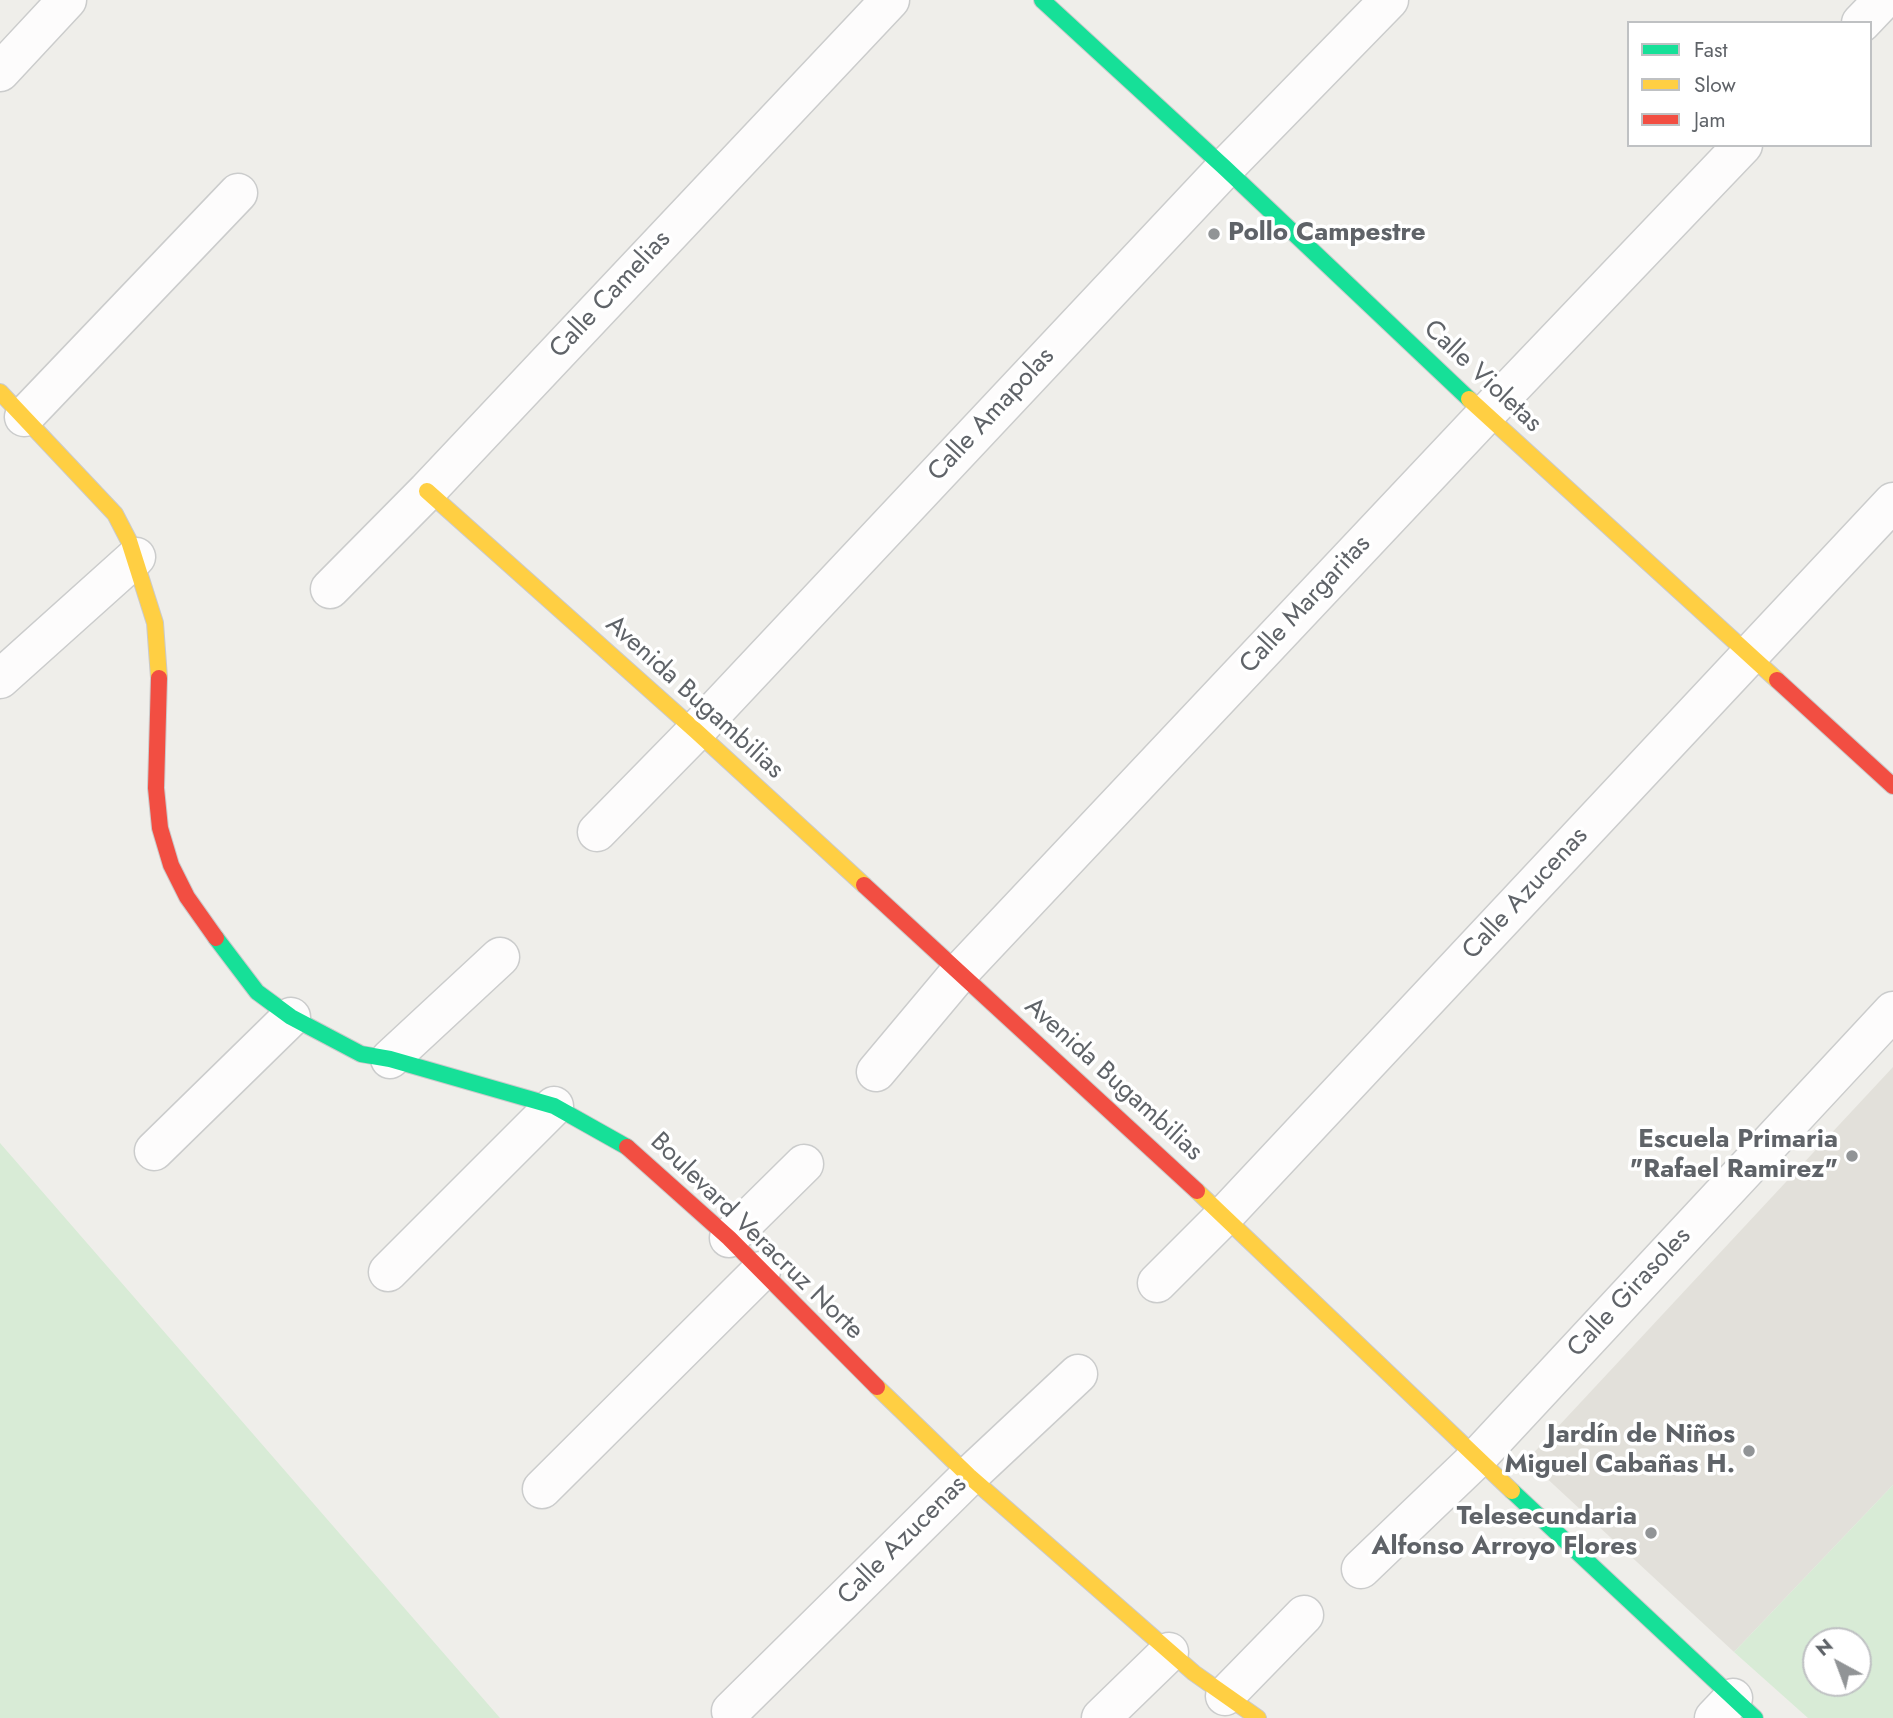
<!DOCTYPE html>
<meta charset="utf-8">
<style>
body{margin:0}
#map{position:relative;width:1893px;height:1718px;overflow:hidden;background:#efeeea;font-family:Jost,sans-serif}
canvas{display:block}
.legend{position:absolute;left:1627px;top:21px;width:245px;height:126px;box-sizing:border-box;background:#fff;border:2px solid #bfc1c3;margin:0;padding:9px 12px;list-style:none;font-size:21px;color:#5f6368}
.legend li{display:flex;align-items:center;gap:14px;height:35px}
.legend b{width:35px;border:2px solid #bfc1c3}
.north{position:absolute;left:1802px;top:1627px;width:70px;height:70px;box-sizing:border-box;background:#fff;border:2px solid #bfc1c3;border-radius:50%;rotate:319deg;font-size:19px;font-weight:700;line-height:28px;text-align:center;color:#5f6368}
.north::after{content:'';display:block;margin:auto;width:24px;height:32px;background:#919496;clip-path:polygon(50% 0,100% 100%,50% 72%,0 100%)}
</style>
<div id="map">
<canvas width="1893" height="1718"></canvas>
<ul class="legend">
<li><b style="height:9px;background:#16e098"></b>Fast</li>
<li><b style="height:9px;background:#ffcf43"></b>Slow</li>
<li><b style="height:9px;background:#f24e42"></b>Jam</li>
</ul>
<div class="north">N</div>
</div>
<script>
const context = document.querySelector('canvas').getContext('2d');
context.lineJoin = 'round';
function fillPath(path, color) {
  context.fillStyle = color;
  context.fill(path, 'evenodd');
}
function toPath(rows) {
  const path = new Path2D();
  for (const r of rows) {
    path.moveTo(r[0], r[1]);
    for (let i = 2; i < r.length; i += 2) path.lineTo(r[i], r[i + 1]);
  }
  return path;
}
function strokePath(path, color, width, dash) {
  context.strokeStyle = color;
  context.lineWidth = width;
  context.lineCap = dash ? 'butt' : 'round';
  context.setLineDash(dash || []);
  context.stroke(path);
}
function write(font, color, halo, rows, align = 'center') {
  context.font = font + ' Jost,sans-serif';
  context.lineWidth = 7;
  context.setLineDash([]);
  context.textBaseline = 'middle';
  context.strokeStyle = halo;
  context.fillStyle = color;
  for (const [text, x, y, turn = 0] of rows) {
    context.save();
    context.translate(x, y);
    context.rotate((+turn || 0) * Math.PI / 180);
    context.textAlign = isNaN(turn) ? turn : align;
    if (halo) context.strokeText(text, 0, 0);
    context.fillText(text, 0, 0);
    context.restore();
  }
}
const education = toPath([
 [1893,1067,1893,1485,1734,1652,1527,1460]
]);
const green = toPath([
 [0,1143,500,1718,0,1718],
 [1893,1485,1893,1718,1808,1718,1734,1652],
 [1816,1641,1858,1641,1858,1683,1816,1683]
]);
const street = toPath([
 [1861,23,1883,0],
 [0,72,67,0],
 [24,417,238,193],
 [330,589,427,491,890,0],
 [0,679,136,557],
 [597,832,696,731,1225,168,1389,0],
 [390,1059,500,957],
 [876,1072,959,973,1485,415,1743,145],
 [154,1151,291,1017],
 [729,1238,804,1164],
 [388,1272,554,1106],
 [1157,1283,1224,1216,1893,502],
 [542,1489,761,1271],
 [1361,1569,1477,1458,1893,1011],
 [1225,1696,1304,1615],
 [731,1711,969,1476,1078,1374],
 [1101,1718,1169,1652],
 [1714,1718,1733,1698]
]);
const fast = toPath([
 [1042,0,1225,168,1469,399],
 [216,938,257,992,291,1017,361,1054,390,1059,554,1106,627,1147],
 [1512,1491,1755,1718]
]);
const slow = toPath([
 [0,392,115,514,129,541,155,623,159,678],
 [1469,399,1777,680],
 [427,491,696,731,864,885],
 [1197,1191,1512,1491],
 [877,1387,969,1476,1194,1673,1258,1718]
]);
const jam = toPath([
 [159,678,156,788,160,828,171,865,187,897,216,938],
 [1777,680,1893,786],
 [864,885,1197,1191],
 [627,1147,729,1238,877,1387]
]);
const markers = [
 [1214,234,7,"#919496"],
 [1852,1156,7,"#919496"],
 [1749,1451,7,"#919496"],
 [1651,1533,7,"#919496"]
];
const poiNames = [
 ["Pollo Campestre",1228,234,"left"],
 ["Escuela Primaria",1838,1141],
 ["\"Rafael Ramirez\"",1838,1171],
 ["Jardín de Niños",1735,1436],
 ["Miguel Cabañas H.",1735,1466],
 ["Telesecundaria",1637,1518],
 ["Alfonso Arroyo Flores",1637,1548]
];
const streetNames = [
 ["Calle Camelias",611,295,-47],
 ["Calle Violetas",1482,377,43],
 ["Calle Amapolas",992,415,-47],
 ["Calle Margaritas",1306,605,-47],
 ["Avenida Bugambilias",694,698,42],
 ["Calle Azucenas",1526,894,-47],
 ["Avenida Bugambilias",1113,1080,42],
 ["Boulevard Veracruz Norte",756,1237,44],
 ["Calle Girasoles",1630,1293,-47],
 ["Calle Azucenas",903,1541,-45]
];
fillPath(education, '#e2e0da');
fillPath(green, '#d8ebd6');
strokePath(street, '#cbcccc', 41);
strokePath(fast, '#cacacb', 18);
strokePath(slow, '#cacacb', 18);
strokePath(jam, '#cacacb', 18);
strokePath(street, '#fdfcfc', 38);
strokePath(fast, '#16e098', 16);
strokePath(slow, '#ffcf43', 16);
strokePath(jam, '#f24e42', 16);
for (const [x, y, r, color] of markers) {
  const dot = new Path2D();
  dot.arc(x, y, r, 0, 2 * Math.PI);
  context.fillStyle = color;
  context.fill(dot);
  strokePath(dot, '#fff', 2.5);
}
write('bold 26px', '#5f6368', '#fff', poiNames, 'right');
write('26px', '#5f6368', '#fff', streetNames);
</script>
